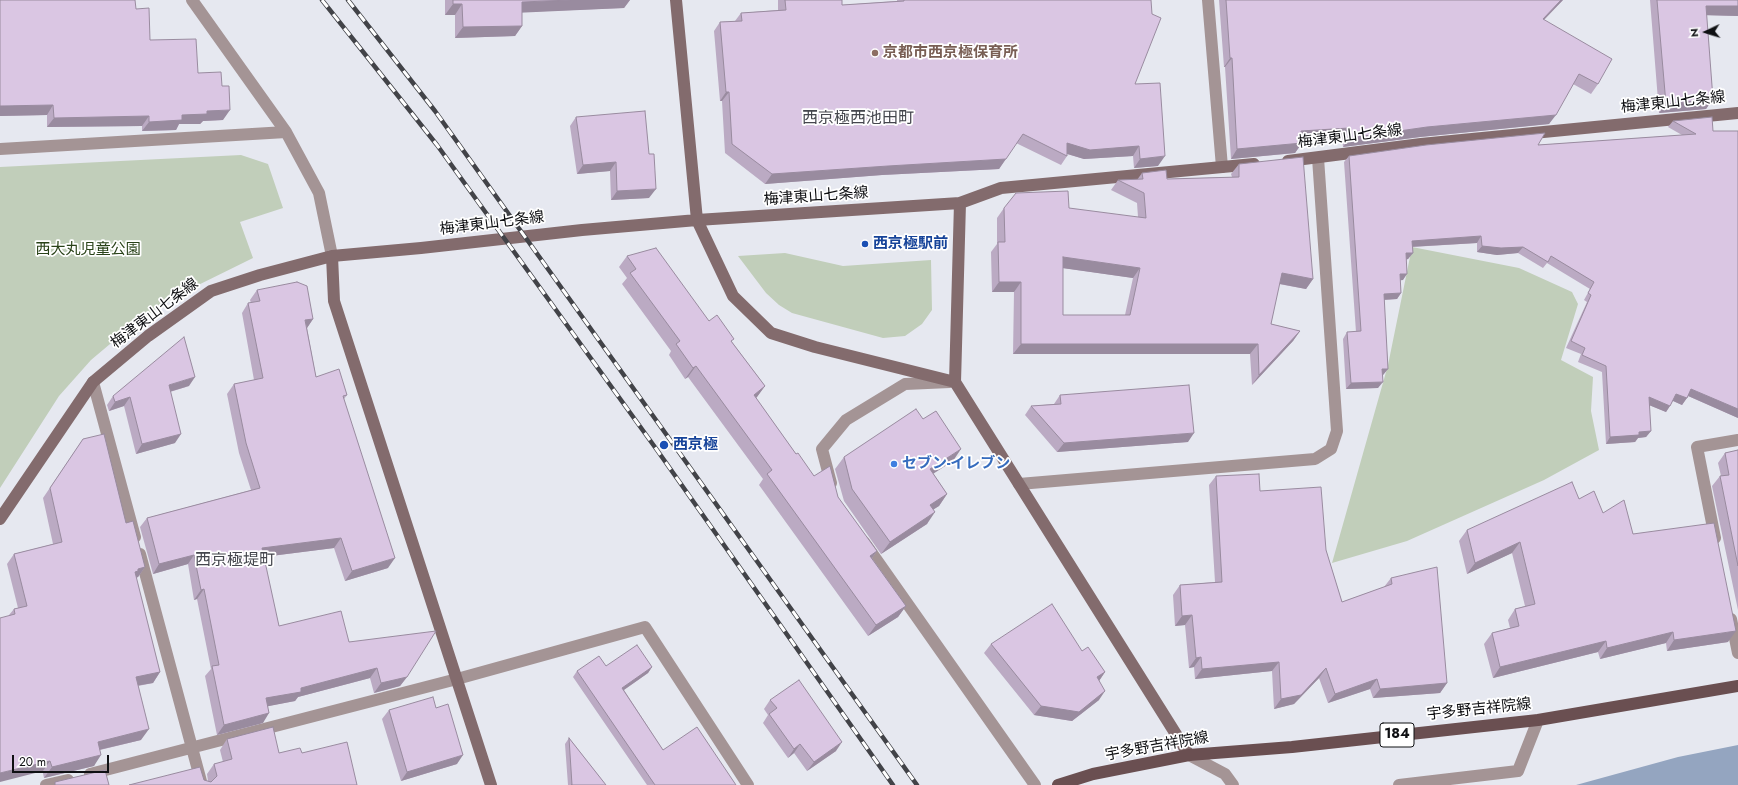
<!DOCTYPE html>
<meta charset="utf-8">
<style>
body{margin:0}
#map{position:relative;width:1738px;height:785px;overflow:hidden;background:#e6e8f0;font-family:Jost,sans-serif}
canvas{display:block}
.north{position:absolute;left:1686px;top:12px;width:40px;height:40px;-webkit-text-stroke:3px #fff;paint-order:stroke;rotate:266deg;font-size:11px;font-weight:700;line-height:16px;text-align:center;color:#0f1013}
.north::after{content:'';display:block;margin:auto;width:14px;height:18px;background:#0f1013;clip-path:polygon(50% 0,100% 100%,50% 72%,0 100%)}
.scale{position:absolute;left:12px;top:755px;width:97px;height:18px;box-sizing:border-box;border:2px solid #0f1013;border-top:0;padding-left:5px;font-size:12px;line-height:14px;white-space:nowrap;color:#0f1013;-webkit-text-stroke:3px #fff;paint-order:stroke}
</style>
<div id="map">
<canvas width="1738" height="785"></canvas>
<div class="north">N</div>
<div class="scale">20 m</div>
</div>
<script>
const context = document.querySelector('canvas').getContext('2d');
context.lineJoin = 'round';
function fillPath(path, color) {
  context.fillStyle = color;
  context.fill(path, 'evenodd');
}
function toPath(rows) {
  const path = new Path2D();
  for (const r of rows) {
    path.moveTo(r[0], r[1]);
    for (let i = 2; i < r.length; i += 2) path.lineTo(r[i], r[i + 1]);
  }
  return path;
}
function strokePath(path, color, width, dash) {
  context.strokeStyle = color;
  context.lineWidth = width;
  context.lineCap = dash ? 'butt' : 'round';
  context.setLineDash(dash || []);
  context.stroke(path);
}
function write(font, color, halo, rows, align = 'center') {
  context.font = font + ' Jost,"Noto Sans JP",sans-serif';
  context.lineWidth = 3.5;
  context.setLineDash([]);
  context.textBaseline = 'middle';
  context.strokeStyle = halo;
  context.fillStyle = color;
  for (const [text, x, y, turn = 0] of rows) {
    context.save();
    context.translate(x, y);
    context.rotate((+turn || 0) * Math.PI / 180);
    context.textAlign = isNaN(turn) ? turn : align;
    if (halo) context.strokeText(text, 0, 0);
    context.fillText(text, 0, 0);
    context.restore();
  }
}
const green = toPath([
 [241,155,268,164,283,208,240,222,253,258,182,293,135,323,91,360,59,396,0,488,0,167],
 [1412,247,1519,268,1572,292,1578,304,1561,360,1593,377,1591,411,1599,450,1544,480,1407,541,1332,563,1388,365],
 [785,253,843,266,931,260,932,310,922,324,905,336,883,338,792,313,779,305,766,293,738,256]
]);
const water = toPath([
 [1738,745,1738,785,1576,785,1678,757]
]);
const street = toPath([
 [192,0,286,132,319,193,332,256],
 [1208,0,1222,167],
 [0,149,286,132],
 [93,382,135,537],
 [831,483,822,449,846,420,905,384,950,382],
 [1019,484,1315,459,1331,449,1337,431,1318,158],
 [1715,538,1697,447,1738,440],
 [864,542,1035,785],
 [140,554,202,785],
 [1731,619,1738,653],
 [1189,755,1225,774,1233,785],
 [90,774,457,679,645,627,748,785],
 [46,785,68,780],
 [1399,785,1518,771,1538,720]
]);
const secondary = toPath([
 [676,0,697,220,733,296,771,333,815,347,955,382],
 [1288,161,1421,144,1738,113],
 [960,203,955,382,1189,755],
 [332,256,334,301,491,785],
 [0,519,93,382,148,336,211,291,260,275,332,256,421,248,582,230,697,220,960,203,1001,188,1254,164]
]);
const primary = toPath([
 [1058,785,1093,774,1189,755,1292,747,1538,720,1738,686]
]);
const rail = toPath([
 [322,0,437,145,657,450,893,785],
 [348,0,435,111,917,785]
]);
const wall = toPath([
 [445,0,630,0,624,8,522,12,522,26,515,36,455,38,455,15,445,15],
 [778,0,842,0,842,5,897,1,897,0,1151,0,1135,84,1158,166,1134,168,1133,156,1084,159,1067,154,1067,156,1061,165,1016,143,999,169,882,175,765,184,725,153,722,101,720,101,714,31,720,22,735,21,741,13,778,10],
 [1219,0,1563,0,1544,20,1598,84,1591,94,1573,84,1549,124,1420,137,1343,147,1342,137,1301,140,1302,143,1295,153,1231,159,1225,67,1224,67],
 [1650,0,1738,0,1738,16,1706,15,1713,99,1706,109,1659,113],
 [136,9,150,40,198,73,223,120,203,121,200,124,179,124,176,130,142,131,142,126,47,127,47,115,0,116],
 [576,117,649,154,649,198,611,200,610,171,577,174,570,126],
 [1673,121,1713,131,1738,131,1738,418,1688,396,1682,405,1673,401,1666,412,1649,405,1651,431,1646,437,1638,438,1635,442,1606,444,1602,372,1578,362,1581,354,1566,348,1587,302,1584,300,1590,289,1547,263,1543,268,1518,253,1497,255,1477,252,1477,243,1412,247,1413,253,1408,259,1406,260,1403,280,1400,280,1401,293,1397,299,1384,300,1388,369,1383,375,1382,375,1378,388,1346,389,1343,339,1347,332,1356,332,1344,162,1349,156,1538,145,1682,135,1668,127],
 [1239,164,1313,279,1306,289,1279,284,1271,324,1300,331,1293,341,1252,385,1250,354,1013,354,1014,292,992,292,991,252,997,244,997,218,1004,208,1138,217,1137,203,1111,190,1118,180,1137,180,1142,173,1167,179,1232,177,1231,174],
 [1063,268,1133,278,1125,315,1063,315],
 [627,256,709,321,732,342,765,386,756,398,796,454,814,476,838,497,877,551,872,558,906,606,898,617,868,636,759,485,763,479,688,377,685,379,669,355,671,351,622,284,627,278,619,267],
 [257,290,313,319,307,328,316,377,347,395,344,399,388,568,345,581,334,548,263,557,279,626,349,642,407,677,400,686,374,693,370,678,298,697,295,701,268,706,263,723,217,735,205,676,211,669,197,599,194,600,188,564,153,574,140,527,147,518,251,490,239,453,227,394,234,384,254,380,242,313,248,303,251,303,250,300],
 [189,386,170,392,175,443,136,454,124,406,109,411,107,405,113,396],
 [1060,395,1188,442,1057,452,1025,415,1031,406,1054,404],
 [923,419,953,461,933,473,947,494,939,506,933,509,927,524,881,554,844,501,835,469,844,457],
 [83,439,126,523,145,567,138,577,136,578,160,672,153,683,138,686,141,740,100,750,94,766,44,778,9,615,14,609,18,608,7,564,14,554,53,544,43,498],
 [1738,450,1738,610,1712,486,1720,476,1721,476,1718,463,1725,453],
 [1216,476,1260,491,1326,550,1342,602,1384,587,1391,578,1447,683,1440,693,1373,698,1370,689,1328,703,1319,678,1294,704,1274,709,1272,671,1195,679,1194,667,1189,668,1185,625,1175,626,1173,595,1180,585,1215,582,1209,485],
 [1579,499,1603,513,1633,534,1728,642,1667,651,1666,643,1600,659,1598,652,1493,678,1484,644,1492,633,1510,628,1508,620,1515,609,1525,606,1512,553,1467,574,1459,541,1467,530],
 [991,644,1082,651,1105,672,1099,681,1099,700,1072,721,1034,715,984,653],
 [606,666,652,667,648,673,624,690,663,750,736,785,647,785,573,677,577,671],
 [770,700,836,751,807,771,794,753,788,758,763,723,768,715,764,709],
 [436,708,457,764,401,781,382,719,389,710],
 [569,738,606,785,568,785,565,744],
 [227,739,279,753,302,753,357,785,129,785,204,780,208,781,207,774,214,764,223,762,220,750]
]);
const shadedWall = toPath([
 [571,0,630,0,624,8,514,13,522,2],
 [1561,0,1563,0,1536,28,1543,19],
 [453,4,462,4,455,15,445,15],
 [1706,6,1738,6,1738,16,1699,15],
 [522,26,515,36,455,38,463,27],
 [1230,58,1232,58,1225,67,1224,67],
 [726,92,729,92,722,101,720,101],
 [1713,99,1706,109,1659,113,1666,104],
 [53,105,47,115,0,116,0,106],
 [230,110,223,120,203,121,200,124,179,124,176,130,142,131,149,122,182,115,207,111],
 [1556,115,1549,124,1420,137,1343,147,1350,138,1427,127],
 [149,116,142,126,47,127,54,118],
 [1349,128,1342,137,1294,141,1301,131],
 [1067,143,1139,146,1133,156,1084,159,1061,152],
 [1302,143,1295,153,1231,159,1237,149],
 [1165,156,1158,166,1134,168,1140,159],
 [1006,159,999,169,882,175,765,184,772,174,888,166],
 [616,162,610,171,577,174,583,165],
 [656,189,649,198,611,200,617,191],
 [1481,236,1477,243,1408,247,1412,241],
 [1482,246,1523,247,1518,253,1497,255,1477,252],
 [1406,253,1413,253,1408,259,1402,260],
 [1063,257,1140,268,1133,278,1055,267],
 [1282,273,1313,279,1306,289,1275,283],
 [1400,274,1407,274,1403,280,1395,281],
 [999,282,1021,282,1014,292,992,292],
 [1401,293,1397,299,1380,300,1384,294],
 [313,319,307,328,305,320],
 [1300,331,1293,341,1252,385,1259,375],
 [1021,344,1258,344,1250,354,1013,354],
 [696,366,688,377,685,379,693,368],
 [1382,369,1388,369,1383,375,1377,376],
 [195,377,189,386,162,394,169,385],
 [1383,382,1378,388,1346,389,1351,383],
 [765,386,757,397,746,406,754,395],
 [1691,389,1738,409,1738,418,1686,395],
 [1676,394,1687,398,1682,405,1671,400],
 [130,397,124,406,109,411,115,402],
 [1649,397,1670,406,1666,412,1644,403],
 [1651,431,1646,437,1638,438,1635,442,1606,444,1610,437,1639,432],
 [1194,433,1188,442,1057,452,1064,443],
 [181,434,175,443,136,454,142,444],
 [961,449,953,461,922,481,930,469],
 [947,494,939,506,922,517,930,505],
 [935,512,927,524,881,554,890,542],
 [341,538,334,548,255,558,262,548],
 [1520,542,1512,553,1467,574,1475,563],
 [877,551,869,562,870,556],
 [194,555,188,564,153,574,159,564],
 [395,558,388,568,345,581,352,571],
 [145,567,138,577,133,579,135,572,138,569],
 [204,589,197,599,194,600,201,590],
 [906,606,898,617,868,636,876,625],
 [1192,615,1185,625,1175,626,1182,616],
 [1736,631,1728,642,1667,651,1674,640],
 [1673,632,1666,643,1600,659,1607,648],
 [1606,641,1598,652,1493,678,1500,667],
 [1201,657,1194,667,1189,668,1196,658],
 [1279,662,1272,671,1195,679,1202,669],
 [652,667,648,673,618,694,622,688],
 [377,668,370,678,298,697,295,701,259,708,266,698,301,688],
 [1326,668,1319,678,1294,704,1274,709,1281,699],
 [160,672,153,683,129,687,136,677],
 [1105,672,1099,681,1097,677],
 [407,677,400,686,374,693,381,683],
 [1377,679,1370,689,1328,703,1335,694],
 [1447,683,1440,693,1373,698,1380,689],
 [1105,691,1099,700,1072,721,1034,715,1041,706],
 [269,713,263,723,217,735,224,725],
 [149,729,141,740,90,752,98,742],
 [842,742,836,751,807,771,814,762],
 [800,744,794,753,788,758,794,749],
 [101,755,94,766,44,778,52,767],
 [463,755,457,764,401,781,407,772],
 [50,761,43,771,0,782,0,773]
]);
const building = toPath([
 [0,0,135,0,136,9,149,8,150,40,196,39,198,73,221,72,222,86,229,86,230,110,207,111,207,114,182,115,182,120,149,122,149,116,54,118,53,105,0,106,0,0],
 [453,0,571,0,522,2,522,26,463,27,462,4,453,4,453,0],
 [785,0,842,0,842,5,904,1,904,0,1151,0,1152,14,1161,18,1135,84,1160,83,1165,156,1140,159,1139,146,1090,150,1067,143,1067,156,1023,134,1006,159,888,166,772,174,732,144,729,92,726,92,720,22,742,21,741,13,786,10,785,0],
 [1226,0,1561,0,1543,19,1612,59,1598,84,1579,74,1556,115,1427,127,1350,138,1349,128,1301,131,1302,143,1237,149,1232,58,1230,58,1226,0],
 [1657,0,1738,0,1738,6,1706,6,1713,99,1666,104,1657,0],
 [645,111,649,154,654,154,656,189,617,191,616,162,583,165,576,117,645,111],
 [1712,117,1713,131,1738,131,1738,409,1691,389,1687,398,1676,394,1670,406,1649,397,1651,431,1639,432,1639,435,1610,437,1606,366,1582,355,1585,348,1571,341,1591,295,1588,293,1594,282,1551,256,1548,262,1523,247,1501,248,1482,246,1481,236,1412,241,1413,253,1406,253,1407,274,1400,274,1401,293,1384,294,1388,369,1382,369,1383,382,1351,383,1347,332,1361,331,1349,156,1426,145,1545,133,1538,145,1696,134,1673,121,1712,117],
 [1303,157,1313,279,1282,273,1271,324,1300,331,1259,375,1258,344,1021,344,1021,282,999,282,998,242,1005,242,1004,208,1016,193,1068,191,1069,208,1146,218,1144,193,1118,180,1143,179,1142,173,1166,170,1167,179,1239,177,1239,164,1303,157],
 [1063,257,1140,268,1130,315,1063,315,1063,257],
 [656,248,709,321,717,315,734,339,731,341,765,386,754,395,796,454,798,453,814,476,830,466,838,497,877,551,870,556,906,606,876,625,767,474,772,470,696,366,693,368,676,344,680,341,630,273,636,269,627,256,656,248],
 [297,282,307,286,313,319,305,320,316,377,339,369,347,395,343,396,395,558,352,571,341,538,262,548,279,626,341,611,349,642,436,631,407,677,381,683,377,668,301,688,301,692,266,698,269,713,224,725,212,666,219,665,204,589,201,590,194,555,159,564,147,518,260,488,246,443,234,384,263,378,248,303,260,301,257,290,297,282],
 [184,337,195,377,169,385,181,434,142,444,130,397,115,402,113,396,184,337],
 [1189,385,1194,433,1064,443,1031,406,1061,404,1060,395,1189,385],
 [916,409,923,419,936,411,961,449,930,469,947,494,930,505,935,512,890,542,852,489,844,457,916,409],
 [104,434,126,523,133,521,145,567,138,569,138,571,135,572,160,672,136,677,149,729,98,742,101,755,52,767,50,761,0,773,0,618,15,614,14,609,27,606,14,554,62,542,50,488,83,439,104,434],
 [1738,450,1738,566,1720,476,1729,475,1725,453,1738,450],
 [1259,474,1260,491,1321,487,1326,550,1342,602,1392,584,1391,578,1437,567,1447,683,1380,689,1377,679,1335,694,1326,668,1301,695,1281,699,1279,662,1202,669,1201,657,1196,658,1192,615,1182,616,1180,585,1222,582,1216,476,1259,474],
 [1572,482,1579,499,1594,491,1603,513,1624,500,1633,534,1714,523,1736,631,1674,640,1673,632,1607,648,1606,641,1500,667,1492,633,1519,626,1515,609,1535,604,1520,542,1475,563,1467,530,1572,482],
 [1052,604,1082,651,1088,647,1105,672,1097,677,1105,691,1079,712,1041,706,991,644,1052,604],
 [637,645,652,667,622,688,663,750,697,727,736,785,655,785,577,671,599,656,606,666,637,645],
 [799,680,842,742,814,762,800,744,794,749,769,714,777,708,770,700,799,680],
 [433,697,436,708,448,704,463,755,407,772,389,710,433,697],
 [273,727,279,753,300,748,302,753,347,742,357,785,129,785,200,767,204,780,211,782,217,776,214,764,232,759,227,739,273,727],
 [569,738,606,785,571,785,572,785,569,738],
 [105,770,109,785,55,785,55,782,105,770]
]);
const markers = [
 [875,53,4,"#8d6e63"],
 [865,244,4,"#1a4fb4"],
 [664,445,5,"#1a4fb4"],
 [894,464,4,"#3f7fe0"]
];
const shields = [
 [1397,735,34]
];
const shieldNames = [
 ["184",1397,735]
];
const educationNames = [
 ["京都市西京極保育所",883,53]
];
const streetNames = [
 ["梅津東山七条線",1673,103,-6],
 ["梅津東山七条線",1350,137,-7],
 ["梅津東山七条線",816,197,-4],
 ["梅津東山七条線",492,224,-7],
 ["梅津東山七条線",155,314,-37],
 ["宇多野吉祥院線",1479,710,-6],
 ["宇多野吉祥院線",1157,747,-10]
];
const transitNames = [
 ["西京極駅前",873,244],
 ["西京極",673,445]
];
const parkNames = [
 ["西大丸児童公園",88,250]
];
const shopNames = [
 ["セブン-イレブン",902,464]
];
const neighbourhoodNames = [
 ["西京極西池田町",858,119],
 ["西京極堤町",235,561]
];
fillPath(green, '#c1ceba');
fillPath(water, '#94a5c0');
strokePath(street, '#a49495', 12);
strokePath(secondary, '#836b6d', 12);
strokePath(primary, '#6a4f51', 12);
strokePath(rail, '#424348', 4.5);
strokePath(rail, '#fff', 3, [9]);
fillPath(wall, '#bbaac3');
fillPath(shadedWall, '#998b9f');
fillPath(building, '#dac6e3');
strokePath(building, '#998b9f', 1);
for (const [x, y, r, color] of markers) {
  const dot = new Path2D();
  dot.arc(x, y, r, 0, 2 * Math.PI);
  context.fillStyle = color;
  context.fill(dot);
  strokePath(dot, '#fff', 1.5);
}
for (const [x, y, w] of shields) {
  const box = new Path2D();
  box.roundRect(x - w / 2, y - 12, w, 24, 3);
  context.fillStyle = '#fff';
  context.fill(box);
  strokePath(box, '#0f1013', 1);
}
write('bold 14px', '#0f1013', null, shieldNames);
write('bold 15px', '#785e54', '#fff', educationNames, 'left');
write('15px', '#0f1013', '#fff', streetNames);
write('bold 15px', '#164399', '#fff', transitNames, 'left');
write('15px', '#294218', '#fff', parkNames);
write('bold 15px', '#366cbe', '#fff', shopNames, 'left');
write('16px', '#44464d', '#fff', neighbourhoodNames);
</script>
